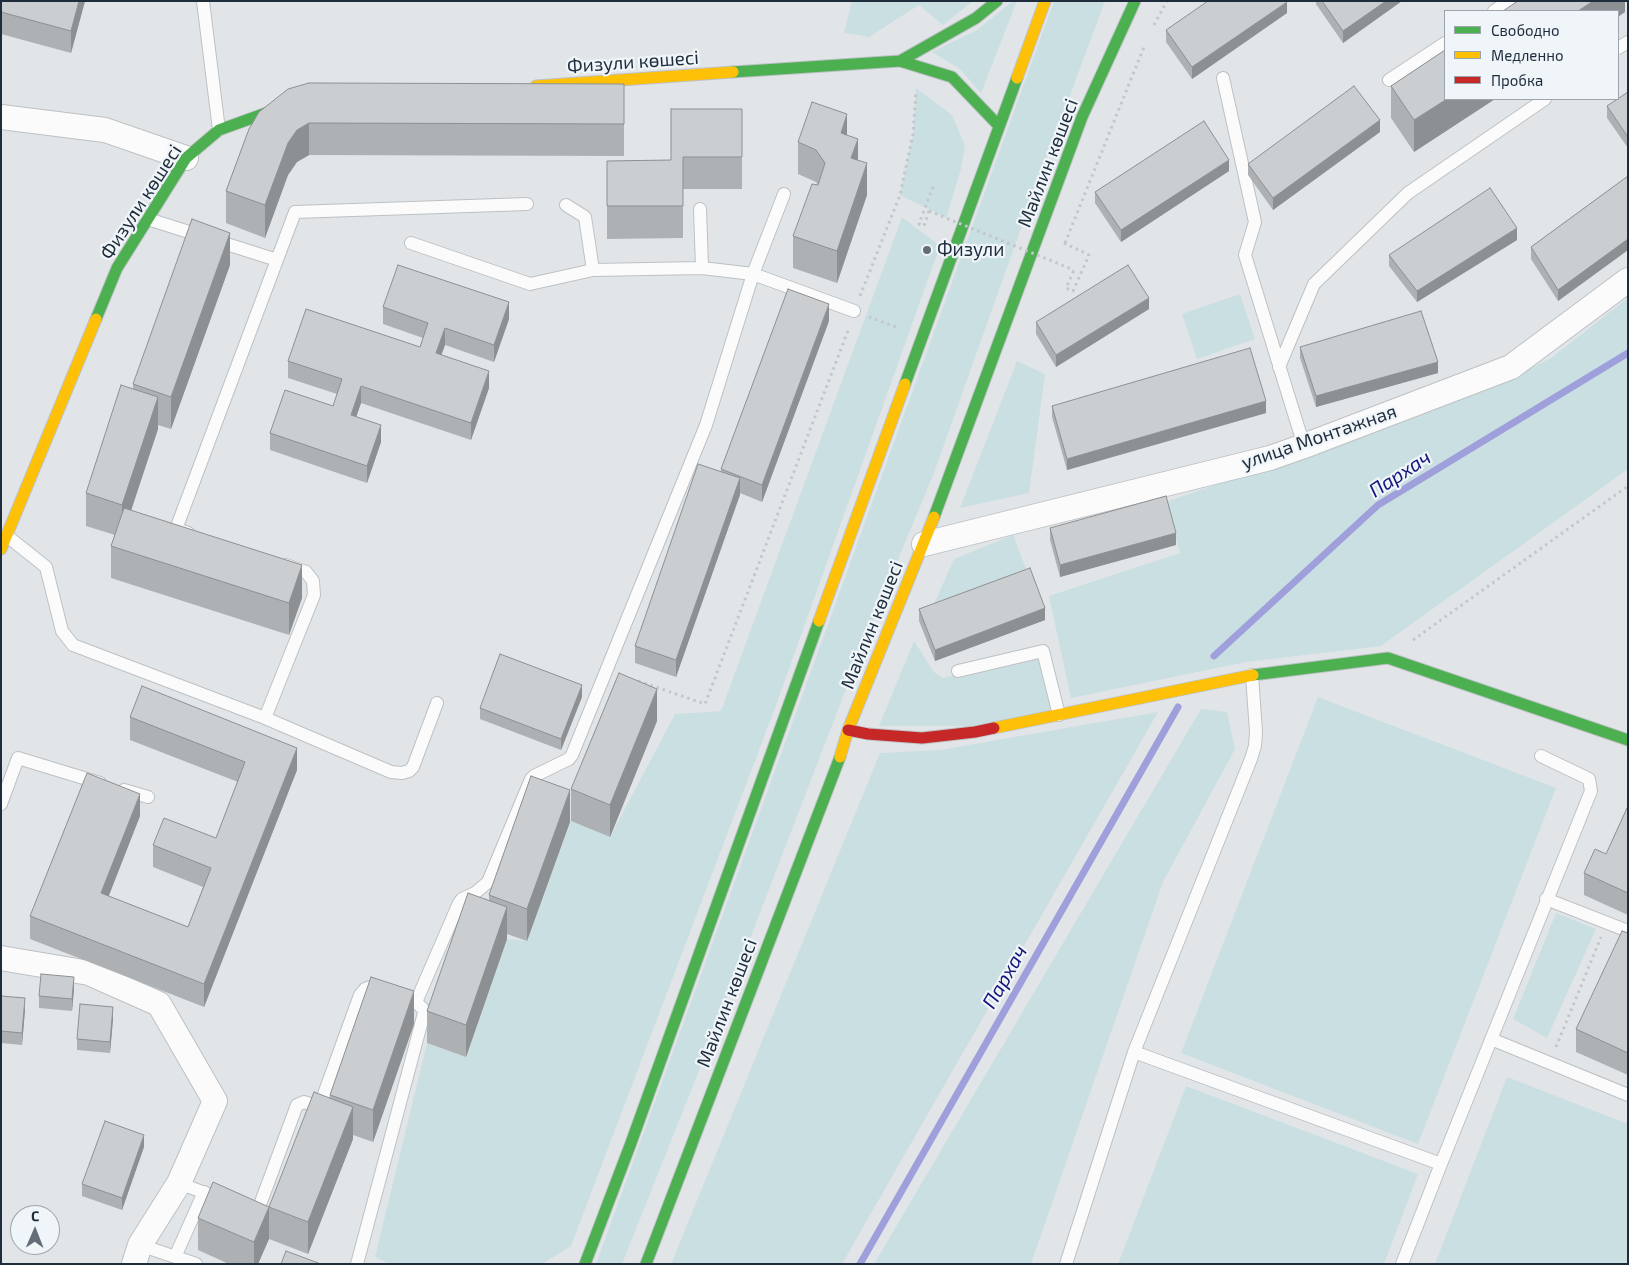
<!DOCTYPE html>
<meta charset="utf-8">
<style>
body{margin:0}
#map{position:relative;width:1629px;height:1265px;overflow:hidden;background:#e2e5e8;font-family:"Exo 2",sans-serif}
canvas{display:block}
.frame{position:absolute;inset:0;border:2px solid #1f2c3c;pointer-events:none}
.legend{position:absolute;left:1444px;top:10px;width:175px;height:90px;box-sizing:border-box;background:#eff5f8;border:1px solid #9ca5ad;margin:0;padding:6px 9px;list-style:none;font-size:15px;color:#1f2c3c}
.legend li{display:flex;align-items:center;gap:10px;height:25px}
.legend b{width:25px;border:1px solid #9ca5ad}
.north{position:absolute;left:10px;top:1205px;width:50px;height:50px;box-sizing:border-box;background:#eff5f8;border:1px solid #9ca5ad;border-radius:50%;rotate:1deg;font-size:14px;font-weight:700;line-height:20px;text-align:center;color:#1f2c3c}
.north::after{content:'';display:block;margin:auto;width:18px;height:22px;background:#636d78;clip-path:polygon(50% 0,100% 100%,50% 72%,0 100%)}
</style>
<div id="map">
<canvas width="1629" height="1265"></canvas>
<div class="frame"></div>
<ul class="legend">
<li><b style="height:6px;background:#4caf50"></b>Свободно</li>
<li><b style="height:6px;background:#ffc107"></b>Медленно</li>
<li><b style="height:6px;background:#c62828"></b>Пробка</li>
</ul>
<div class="north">С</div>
</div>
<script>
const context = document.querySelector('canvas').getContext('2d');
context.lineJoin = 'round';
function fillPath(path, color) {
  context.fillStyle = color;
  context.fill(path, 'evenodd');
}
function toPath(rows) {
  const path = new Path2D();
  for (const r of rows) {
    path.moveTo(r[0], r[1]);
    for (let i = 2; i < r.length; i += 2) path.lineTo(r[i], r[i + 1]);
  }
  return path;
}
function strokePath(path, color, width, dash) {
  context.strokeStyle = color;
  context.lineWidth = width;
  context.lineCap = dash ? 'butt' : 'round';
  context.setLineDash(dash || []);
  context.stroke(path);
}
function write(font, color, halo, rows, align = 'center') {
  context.font = font + ' "Exo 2",sans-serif';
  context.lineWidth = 4.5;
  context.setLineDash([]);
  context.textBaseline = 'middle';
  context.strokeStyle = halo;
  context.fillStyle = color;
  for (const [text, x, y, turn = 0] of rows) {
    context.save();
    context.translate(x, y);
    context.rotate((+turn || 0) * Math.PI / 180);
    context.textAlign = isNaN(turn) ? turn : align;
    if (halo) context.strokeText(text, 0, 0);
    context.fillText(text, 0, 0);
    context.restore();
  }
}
const green = toPath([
 [852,1,973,1,943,25,919,5,869,37,844,33],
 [1013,1,1017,1,981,93,960,69,932,52,977,30],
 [1054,1,1105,1,1026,214,934,473,866,637,703,1061,622,1264,596,1264],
 [916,88,952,115,965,146,961,169,946,218,900,195,913,134],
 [902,217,940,246,775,708,571,1246,542,1264,390,1264,375,1257,427,1043,466,1057,507,939,527,941,571,821,610,837,675,714,721,711],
 [1240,294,1255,339,1197,359,1182,314],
 [1628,298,1628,469,1381,646,1246,662,1071,698,1049,596,1180,553,1166,502,1485,391,1551,358],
 [1017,361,1045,374,1029,493,960,508],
 [1013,535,1030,579,932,608,954,559],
 [914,641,934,672,942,678,1038,658,1051,711,975,726,879,726],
 [1318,697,1556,788,1418,1144,1181,1053],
 [1201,709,1227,712,1235,749,1163,882,1031,1264,874,1264],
 [1158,712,842,1264,671,1264,880,753,940,750],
 [1556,913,1596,929,1547,1038,1513,1019],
 [1507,1077,1628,1124,1628,1264,1435,1264],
 [1186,1086,1418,1174,1384,1264,1118,1264]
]);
const stream = toPath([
 [1214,656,1378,505,1628,353],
 [860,1264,1178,707]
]);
const path = toPath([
 [1154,25,1167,1],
 [929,211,924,226,919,224,934,184],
 [1064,243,1089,255,1073,291,1066,288,1074,270],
 [1065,243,1144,47],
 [860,296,900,195,913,134,916,91],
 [869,317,896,327],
 [1413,640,1628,486],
 [638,681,705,704,849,328],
 [1556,1047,1601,937]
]);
const lane = toPath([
 [203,1,219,130],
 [1494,11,1509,1],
 [1618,48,1628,42],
 [1223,78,1255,222,1245,255,1304,446],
 [1389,80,1445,43],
 [566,205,585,217,593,270,702,268,753,274,854,311],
 [700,209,702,268],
 [148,219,277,260],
 [411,243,530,284,593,270],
 [1279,367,1314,284,1408,193,1545,99],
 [188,533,176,529,295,212,527,204],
 [7,536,46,567,62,631,73,645,265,718,391,772,402,773,409,771,413,767,437,703],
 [958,671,1043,651,1059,715],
 [265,718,314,595,313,581,306,572,286,565],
 [124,790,148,797],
 [1,804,18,758,100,783],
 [1546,899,1628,931],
 [1491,1039,1628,1095],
 [1134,1052,1441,1164,1591,791,1589,779,1541,756],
 [179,1183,223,1200],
 [249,1210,253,1211,258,1210,297,1105,304,1102,316,1106,320,1105,360,995,365,989,370,987,383,990],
 [140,1245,196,1264],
 [175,1257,204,1192],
 [357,1264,424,1013,423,1009,416,1002,459,903,462,899,475,893,488,882,531,779,534,776,569,759,572,755,706,425,753,274,784,194],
 [1066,1264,1134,1052,1251,759,1255,746,1256,732,1252,675],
 [1402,1264,1441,1164]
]);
const street = toPath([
 [1,117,105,130,186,158],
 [924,544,1270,458,1304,446,1511,367,1628,280],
 [1,958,89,973,159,1004,215,1101,179,1183,140,1245,134,1264]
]);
const fast = toPath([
 [900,61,976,18,997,1],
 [733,72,900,61,952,77,999,126],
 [96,319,117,268,186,158,219,130,291,104],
 [905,384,1017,78],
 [934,517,1082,117,1135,1],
 [1253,675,1388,658,1628,740],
 [585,1264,631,1143,819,621],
 [646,1264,840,757]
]);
const slow = toPath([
 [1017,78,1045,1],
 [536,86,733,72],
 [1,549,96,319],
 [819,621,905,384],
 [994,728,1253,675],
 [840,757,848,730,934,517]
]);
const jam = toPath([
 [848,730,868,734,922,738,975,732,994,728]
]);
const pathBridge = toPath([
 [929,211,1074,270]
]);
const wall = toPath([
 [1,1,85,1,71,53,1,34],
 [1316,1,1402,1,1343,43,1316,4],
 [1287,13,1192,79,1166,42,1166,30],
 [624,84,624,156,309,155,297,162,288,175,265,238,226,223,226,191,249,129],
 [1391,86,1445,99,1495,99,1414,152,1391,118],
 [1628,92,1628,148,1607,118,1607,106],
 [742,109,742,189,683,189,683,238,607,239,607,161,671,160],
 [1380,132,1273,210,1248,175,1248,164],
 [847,135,858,160,867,195,837,283,793,268,793,236,818,185,816,182,798,174,798,142],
 [1229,171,1121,242,1095,203,1095,192],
 [1628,176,1628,250,1558,301,1531,259,1531,247],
 [1517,240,1417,302,1389,266,1389,255],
 [230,265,171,429,158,425,158,429,131,510,302,598,289,635,111,578,111,546,115,535,86,526,86,493,133,389,133,384],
 [383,307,509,319,494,362,445,345,441,355,489,388,471,440,361,403,356,417,381,442,367,483,270,450,270,433,333,406,337,394,288,378,288,361,420,347,423,338,383,324],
 [1149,309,1056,367,1036,334,1036,322],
 [829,321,762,502,740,493,676,677,635,663,635,646,721,472,721,469],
 [1300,347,1438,373,1316,407,1300,358],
 [1052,406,1266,413,1067,470,1052,417],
 [1050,528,1176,545,1060,577,1050,540],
 [919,609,1045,620,935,661,919,621],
 [582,697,561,750,480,719,480,708],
 [130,717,297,770,204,1007,30,939,30,916,140,816,108,896,188,927,203,887,153,867,153,845,216,838,238,782,130,740],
 [657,721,610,837,571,821,571,789],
 [1628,806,1628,915,1584,895,1584,873,1606,854],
 [570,822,527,941,507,934,507,939,466,1057,427,1043,427,1011,489,900,489,895],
 [1628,933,1628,1075,1576,1052,1576,1029],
 [74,989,72,1011,39,1008,39,996],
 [1,996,25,1010,22,1045,1,1043],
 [113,1019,110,1053,77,1050,77,1039],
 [414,1024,373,1142,353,1135,353,1139,308,1254,269,1239,258,1264,229,1264,198,1250,198,1218,269,1207,330,1098,330,1095],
 [144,1147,122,1210,82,1196,82,1184]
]);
const shadedWall = toPath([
 [79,1,85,1,71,53,71,31],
 [1386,1,1402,1,1343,43,1343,31],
 [1593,1,1625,1,1625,12,1618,17,1618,11,1578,11],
 [1287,2,1287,13,1192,79,1192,67],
 [1447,99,1495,99,1414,152,1414,120],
 [847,114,847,146,841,133],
 [1380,120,1380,132,1273,210,1273,198],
 [309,123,309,155,297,162,288,175,265,238,265,205,288,143,297,130],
 [858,139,858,171,851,158],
 [1229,160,1229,171,1121,242,1121,230],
 [867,163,867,195,837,283,837,251],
 [1517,228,1517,240,1417,302,1417,291],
 [230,233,230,265,171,429,171,397],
 [1628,239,1628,250,1558,301,1558,290],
 [1149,298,1149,309,1056,367,1056,355],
 [509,302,509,319,494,362,494,345],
 [829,304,829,321,762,502,762,485],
 [445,328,445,345,436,370,436,353],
 [1438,362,1438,373,1316,407,1316,396],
 [489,371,489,388,471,440,471,423],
 [361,386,361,403,351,432,351,415],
 [158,397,158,429,122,538,122,505],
 [1266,401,1266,413,1067,470,1067,459],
 [381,425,381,442,367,483,367,466],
 [740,478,740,495,676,677,676,660],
 [1176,533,1176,545,1060,577,1060,565],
 [302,565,302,598,289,635,289,603],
 [1045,608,1045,620,935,661,935,650],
 [582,685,582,697,561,750,561,739],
 [657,689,657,721,610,837,610,805],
 [297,748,297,770,204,1007,204,984],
 [570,790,570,822,527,941,527,909],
 [140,794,140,816,101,916,101,893],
 [507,907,507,939,466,1057,466,1025],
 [74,977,74,989,72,1011,72,999],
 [414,991,414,1024,373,1142,373,1110],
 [25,998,25,1010,22,1045,22,1033],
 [113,1007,113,1019,110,1053,110,1042],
 [353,1107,353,1139,308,1254,308,1222],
 [144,1135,144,1147,122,1210,122,1198],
 [269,1207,269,1239,258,1264,254,1264,254,1242]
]);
const building = toPath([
 [1,1,79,1,71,31,1,12,1,1],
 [1208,1,1287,1,1287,2,1192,67,1166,30,1208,1],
 [1322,1,1386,1,1343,31,1322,1],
 [1518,1,1593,1,1578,11,1503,11,1518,1],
 [1445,50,1445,99,1447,99,1414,120,1391,86,1445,50],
 [309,83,624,84,624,124,309,123,297,130,288,143,265,205,226,191,249,129,259,112,288,89,309,83],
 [1354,86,1380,120,1273,198,1248,164,1354,86],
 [1628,92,1628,137,1607,106,1628,92],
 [812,102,847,114,841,133,858,139,851,158,867,163,837,251,793,236,812,184,818,185,825,163,816,150,798,142,812,102],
 [671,109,742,109,742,157,683,157,683,206,607,206,607,161,671,160,671,109],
 [1204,121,1229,160,1121,230,1095,192,1204,121],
 [1628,176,1628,239,1558,290,1531,247,1628,176],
 [1490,188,1517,228,1417,291,1389,255,1490,188],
 [192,219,230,233,171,397,133,384,192,219],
 [398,265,509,302,494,345,445,328,436,353,489,371,471,423,361,386,351,415,381,425,367,466,270,433,285,390,333,406,342,379,288,361,306,309,420,347,428,323,383,307,398,265],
 [1128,265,1149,298,1056,355,1036,322,1128,265],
 [788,289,829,304,762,485,721,469,788,289],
 [1421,311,1438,362,1316,396,1300,347,1421,311],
 [1250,348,1266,401,1067,459,1052,406,1250,348],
 [121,385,158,397,122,505,86,493,121,385],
 [698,464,740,478,676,660,635,646,698,464],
 [1166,496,1176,533,1060,565,1050,528,1166,496],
 [124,508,302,565,289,603,111,546,124,508],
 [1030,568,1045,608,935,650,919,609,1030,568],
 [500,654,582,685,561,739,480,708,500,654],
 [619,673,657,689,610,805,571,789,619,673],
 [142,686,297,748,204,984,30,916,87,773,140,794,101,893,188,927,211,868,153,845,164,818,216,838,245,762,130,717,142,686],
 [531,776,570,790,527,909,489,895,531,776],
 [1628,806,1628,893,1584,873,1595,849,1606,854,1628,806],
 [468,893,507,907,466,1025,427,1011,468,893],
 [1622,931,1628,933,1628,1053,1576,1029,1622,931],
 [41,974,74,977,72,999,39,996,41,974],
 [371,977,414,991,373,1110,330,1095,371,977],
 [1,996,25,998,22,1033,1,1031,1,996],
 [80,1004,113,1007,110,1042,77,1039,80,1004],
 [314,1092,353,1107,308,1222,269,1207,254,1242,198,1218,213,1182,269,1207,314,1092],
 [105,1121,144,1135,122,1198,82,1184,105,1121],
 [286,1251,321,1264,281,1264,286,1251]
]);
const markers = [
 [927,250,5,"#636d78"]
];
const streetNames = [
 ["Физули көшесі",633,62,-4],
 ["Майлин көшесі",1048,163,-69],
 ["Физули көшесі",141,202,-57],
 ["улица Монтажная",1319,437,-19],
 ["Майлин көшесі",872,625,-68],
 ["Майлин көшесі",727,1003,-69]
];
const poiNames = [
 ["Физули",937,250]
];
const waterNames = [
 ["Пархач",1400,474,-33],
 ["Пархач",1005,977,-60]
];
fillPath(green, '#c9dfe2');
strokePath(stream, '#9fa0db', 7);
strokePath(lane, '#bdc1c3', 14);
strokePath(street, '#bdc1c3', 26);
strokePath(fast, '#bdc2c6', 13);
strokePath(slow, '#bdc2c6', 13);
strokePath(jam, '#bdc2c6', 13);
strokePath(path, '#c3c6cc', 3, [2.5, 4]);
strokePath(lane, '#fbfbfc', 12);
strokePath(street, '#fbfbfc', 24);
strokePath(fast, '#4caf50', 11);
strokePath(slow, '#ffc107', 11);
strokePath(jam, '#c62828', 11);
strokePath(pathBridge, '#c3c6cc', 3, [2.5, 4]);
fillPath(wall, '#aeb1b4');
fillPath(shadedWall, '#8d9092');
fillPath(building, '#caced1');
strokePath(building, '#8d9092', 1);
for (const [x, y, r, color] of markers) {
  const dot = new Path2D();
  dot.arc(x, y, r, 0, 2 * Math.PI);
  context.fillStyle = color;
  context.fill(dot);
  strokePath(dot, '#eff5f8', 2);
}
write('19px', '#1f2c3c', '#eff5f8', streetNames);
write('19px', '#1f2c3c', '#eff5f8', poiNames, 'left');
write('italic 20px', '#15157c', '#eff5f8', waterNames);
</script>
